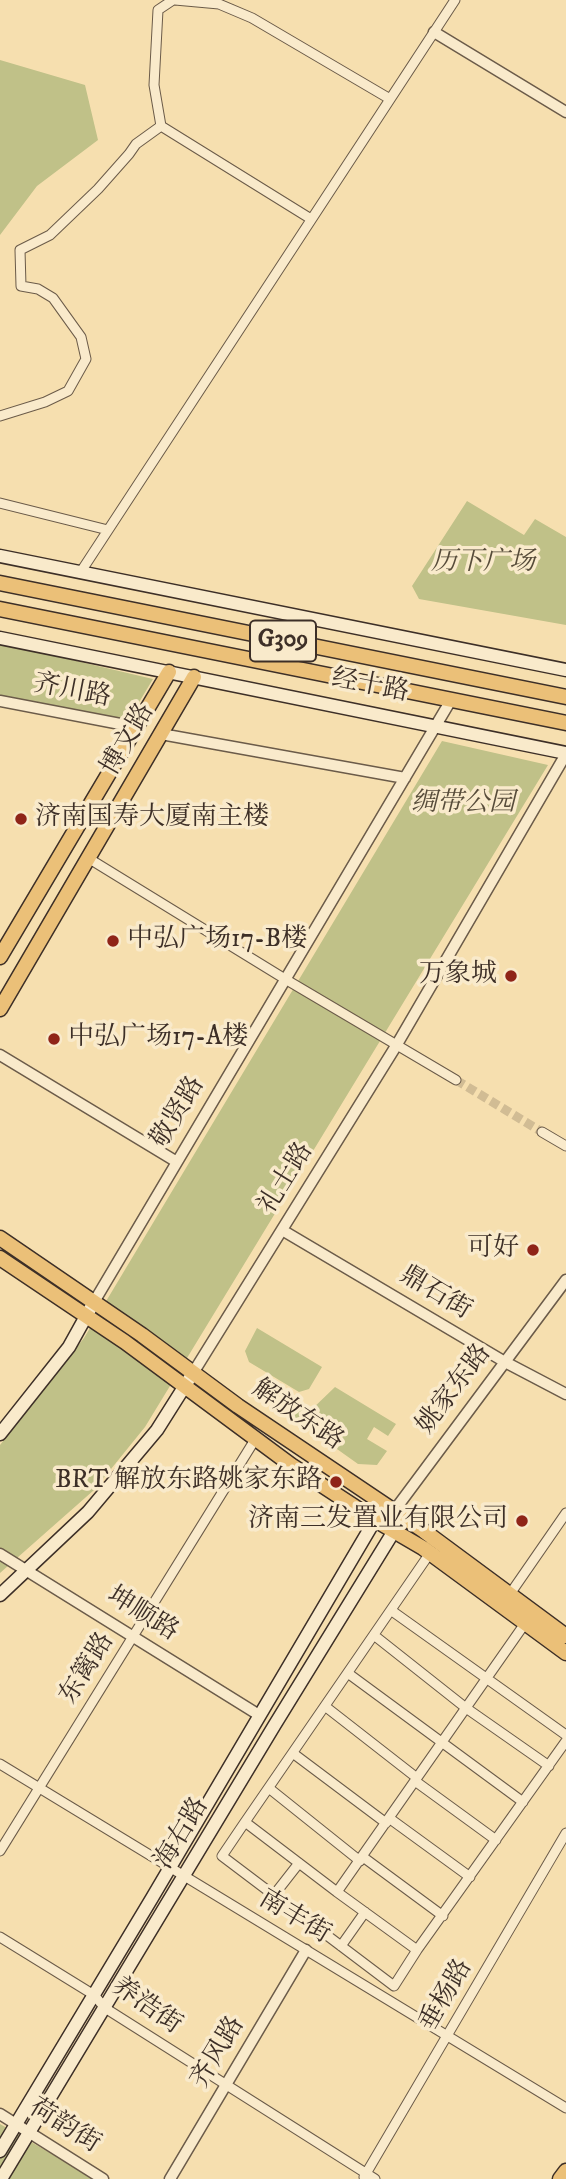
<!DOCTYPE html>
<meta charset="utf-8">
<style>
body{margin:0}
canvas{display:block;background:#f6dfaf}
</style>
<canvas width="566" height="2179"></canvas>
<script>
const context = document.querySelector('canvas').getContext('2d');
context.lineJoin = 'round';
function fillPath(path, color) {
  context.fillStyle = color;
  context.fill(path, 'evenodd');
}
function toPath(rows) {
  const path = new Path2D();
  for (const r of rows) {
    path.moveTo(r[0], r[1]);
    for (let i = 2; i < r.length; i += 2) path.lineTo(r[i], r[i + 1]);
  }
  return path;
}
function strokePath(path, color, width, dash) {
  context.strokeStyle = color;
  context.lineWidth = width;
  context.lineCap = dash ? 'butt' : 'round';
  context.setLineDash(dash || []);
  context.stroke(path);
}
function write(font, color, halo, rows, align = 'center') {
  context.font = font + ' "IM FELL DW Pica","Noto Serif SC",serif';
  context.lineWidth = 7;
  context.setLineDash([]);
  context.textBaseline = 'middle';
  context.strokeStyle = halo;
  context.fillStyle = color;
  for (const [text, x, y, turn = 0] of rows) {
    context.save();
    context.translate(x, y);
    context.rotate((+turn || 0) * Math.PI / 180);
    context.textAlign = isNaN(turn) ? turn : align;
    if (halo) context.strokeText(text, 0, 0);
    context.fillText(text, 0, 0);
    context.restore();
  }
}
const green = toPath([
 [0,60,85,85,98,140,37,186,0,235],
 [467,501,524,535,535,519,566,537,566,625,419,599,412,586],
 [0,643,153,679,123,729,0,699],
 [442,741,548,765,145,1427,94,1490,0,1573,0,1445,84,1338],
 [257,1328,322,1367,309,1389,299,1392,249,1362,245,1351],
 [335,1387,396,1424,388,1436,374,1427,367,1439,387,1451,377,1465,358,1464,278,1407,285,1400,309,1412],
 [0,2124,95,2179,0,2179]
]);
const minorTunnel = toPath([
 [456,1080,542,1132]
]);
const minor = toPath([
 [175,0,219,4,252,18,390,99],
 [161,126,311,219],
 [0,416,45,402,68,391,86,359,81,337,53,298,38,289,21,286,20,250,50,235,98,189,129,154,136,144,161,126,154,85,158,10,173,0],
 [0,503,108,530],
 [80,573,455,0],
 [88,858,285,979,456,1080],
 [542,1132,566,1146],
 [510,1594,566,1513],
 [392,1611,566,1735],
 [375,1636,466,1708,549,1766],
 [349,1674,523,1802],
 [326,1707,417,1778],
 [294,1754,386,1823],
 [0,1764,566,2108],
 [415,1781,496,1840],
 [270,1789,360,1861],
 [389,1818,470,1877],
 [245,1822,430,1553],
 [0,1851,256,1438],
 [363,1857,443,1916],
 [337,1892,417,1950,394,1986,222,1856,245,1822,337,1892,526,1622],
 [274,1895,299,1863],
 [0,1937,94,1995,105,2008,375,2179],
 [341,1946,365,1912],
 [417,1950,566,1741],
 [364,2177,566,1833]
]);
const tertiary = toPath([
 [434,32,566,112],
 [0,701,136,727],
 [161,734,405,778],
 [0,1055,177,1162],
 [282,1230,505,1362,566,1394],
 [94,1302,451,700],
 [193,1373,396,1046,566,754],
 [375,1520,394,1511,566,1280],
 [0,1554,259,1715],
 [0,2114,103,2179],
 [170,2179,306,1950]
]);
const secondary = toPath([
 [0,556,566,670],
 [0,638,566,753],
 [0,1434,69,1347,94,1302],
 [0,1595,88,1512,157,1430,193,1373],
 [0,2151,152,1898,375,1520],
 [1,2179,274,1726,394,1531,394,1511]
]);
const primary = toPath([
 [0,957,169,672],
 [0,1009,194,677],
 [0,1238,142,1335,238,1406,424,1531,566,1636],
 [0,1258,125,1342,291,1465,375,1520,423,1548,566,1653],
 [560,2179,566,2171]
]);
const trunk = toPath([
 [0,583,566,697],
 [0,609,566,723]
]);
const markers = [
 [21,819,7,"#8f2418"],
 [113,941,7,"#8f2418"],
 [511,976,7,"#8f2418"],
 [54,1039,7,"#8f2418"],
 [533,1250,7,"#8f2418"],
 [336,1482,7,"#8f2418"],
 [522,1521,7,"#8f2418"]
];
const shields = [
 [283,641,66]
];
const shieldNames = [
 ["G309",283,641]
];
const parkNames = [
 ["历下广场",483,564],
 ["绸带公园",463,805]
];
const streetNames = [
 ["经十路",370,687,11],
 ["齐川路",72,692,11],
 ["博文路",129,740,-60],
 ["敬贤路",179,1113,-59],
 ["礼士路",287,1179,-58],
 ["鼎石街",435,1294,31],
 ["姚家东路",455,1390,-53],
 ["解放东路",297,1416,34],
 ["坤顺路",142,1615,32],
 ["东篱路",88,1669,-58],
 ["海右路",183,1834,-59],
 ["南丰街",294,1918,31],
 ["垂杨路",447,1996,-60],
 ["养浩街",146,2007,35],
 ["齐风路",219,2053,-59],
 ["荷韵街",64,2127,32]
];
const poiNames = [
 ["济南国寿大厦南主楼",35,819,"left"],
 ["中弘广场17-B楼",127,941,"left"],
 ["万象城",497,976],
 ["中弘广场17-A楼",68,1039,"left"],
 ["可好",519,1250],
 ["BRT 解放东路姚家东路",322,1482],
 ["济南三发置业有限公司",508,1521]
];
fillPath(green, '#c0c188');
strokePath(minorTunnel, '#d1bc94', 9, [9, 4.5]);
strokePath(minor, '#6b5b49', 11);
strokePath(tertiary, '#6b5b49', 13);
strokePath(secondary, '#3d2f27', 15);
strokePath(primary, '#3d2f27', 17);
strokePath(trunk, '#3d2f27', 17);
strokePath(minor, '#f9eacb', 9);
strokePath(tertiary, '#f9eacb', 10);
strokePath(secondary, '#f9eacb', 12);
strokePath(primary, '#ebc078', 14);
strokePath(trunk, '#ebc078', 14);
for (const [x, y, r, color] of markers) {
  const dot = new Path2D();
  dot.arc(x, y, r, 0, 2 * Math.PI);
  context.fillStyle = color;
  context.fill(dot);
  strokePath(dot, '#f9eacb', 2.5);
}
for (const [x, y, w] of shields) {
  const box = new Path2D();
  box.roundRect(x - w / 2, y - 20.5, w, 41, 5);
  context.fillStyle = '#f9eacb';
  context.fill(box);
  strokePath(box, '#3d2f27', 2);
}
write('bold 24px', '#3d2f27', null, shieldNames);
write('italic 26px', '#574c3a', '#f9eacb', parkNames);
write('26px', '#3d2f27', '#f9eacb', streetNames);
write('26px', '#3d2f27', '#f9eacb', poiNames, 'right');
</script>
